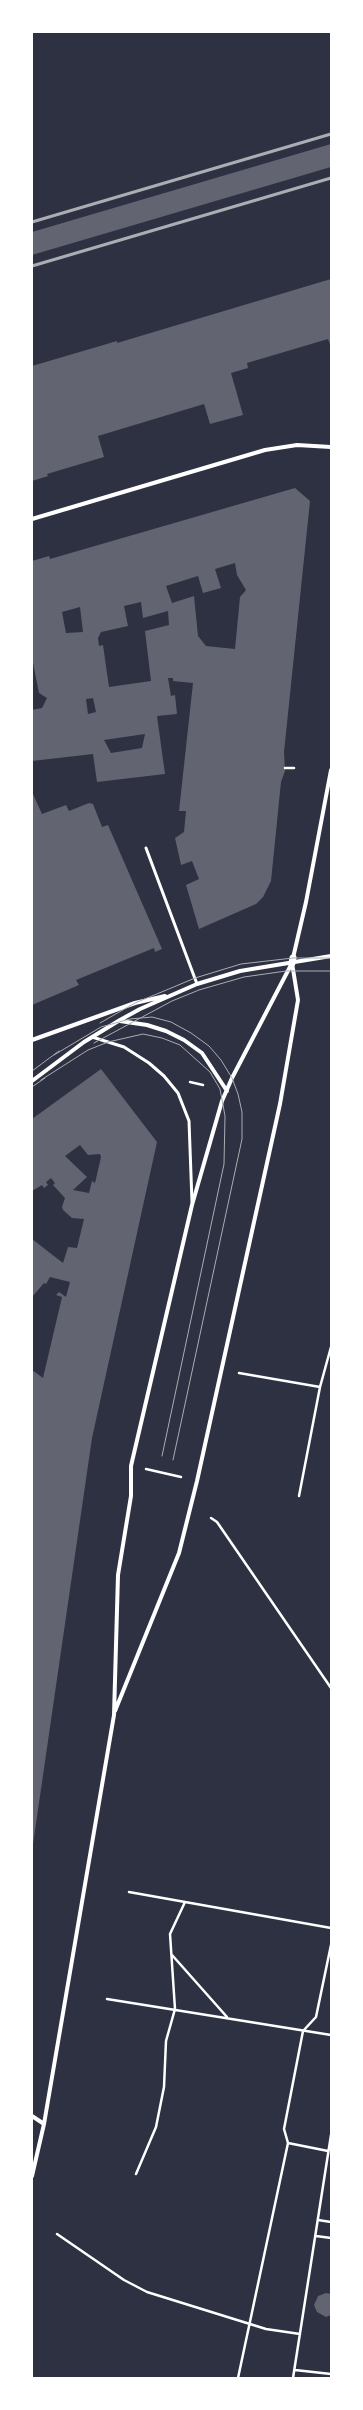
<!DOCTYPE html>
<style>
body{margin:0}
#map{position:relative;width:363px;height:2410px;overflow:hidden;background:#2d3142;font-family:"Noto Serif",serif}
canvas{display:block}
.frame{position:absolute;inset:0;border:33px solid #fff;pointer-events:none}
</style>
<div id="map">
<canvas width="363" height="2410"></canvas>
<div class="frame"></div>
</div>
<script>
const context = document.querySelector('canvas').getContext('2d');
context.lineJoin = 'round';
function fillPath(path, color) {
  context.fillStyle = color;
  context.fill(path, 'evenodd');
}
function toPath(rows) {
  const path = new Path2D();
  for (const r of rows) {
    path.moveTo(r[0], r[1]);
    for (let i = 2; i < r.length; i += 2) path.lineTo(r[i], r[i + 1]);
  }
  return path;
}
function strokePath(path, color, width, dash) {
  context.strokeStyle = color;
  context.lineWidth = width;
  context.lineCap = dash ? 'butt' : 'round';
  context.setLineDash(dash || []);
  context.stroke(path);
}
const building = toPath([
 [331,144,331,167,32,255,32,232],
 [331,279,331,347,328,339,247,363,248,368,231,373,243,415,210,424,204,404,98,436,104,457,47,474,48,476,32,481,32,366,117,341,117,343],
 [295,488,310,501,284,752,285,771,281,782,271,881,263,897,256,904,199,929,186,885,199,879,192,861,181,865,175,838,184,832,186,811,179,811,193,683,173,681,173,678,168,678,171,696,175,695,177,714,157,716,165,774,97,782,93,754,32,761,32,710,42,708,47,698,39,693,32,658,32,561,49,556,50,559],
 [235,563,237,575,246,590,240,597,235,649,206,646,198,636,194,596,172,603,166,586,198,576,203,593,221,588,215,569],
 [141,602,143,618,168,611,169,625,145,631,151,681,109,687,103,645,99,646,98,638,101,632,128,626,124,606],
 [80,607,83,632,66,633,62,612],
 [93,698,96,712,88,714,86,699],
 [145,734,142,748,111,753,104,740],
 [32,792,42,814,66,805,69,811,89,803,93,804,102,827,108,825,162,949,155,952,154,948,76,980,79,985,32,1005],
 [101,1069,157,1142,92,1438,32,1851,32,1370,43,1378,62,1297,56,1295,59,1292,66,1297,70,1282,50,1277,46,1284,44,1283,32,1297,32,1239,63,1263,68,1247,77,1248,84,1219,72,1218,63,1210,62,1207,65,1198,53,1185,55,1183,51,1178,46,1182,48,1185,44,1188,42,1185,32,1191,32,1119],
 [80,1145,88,1155,100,1154,101,1157,95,1183,92,1181,89,1193,73,1190,87,1177,65,1156],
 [326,2293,331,2294,331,2315,326,2317,317,2312,314,2305,318,2296]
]);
const path = toPath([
 [285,768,294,768],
 [190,1082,203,1085],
 [239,1373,320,1387,299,1496],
 [320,1387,331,1347],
 [146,1469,181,1477],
 [211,1518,217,1522,331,1688],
 [129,1892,331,1928],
 [172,1955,227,2017],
 [107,1999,331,2035],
 [288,2143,328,2151],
 [136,2174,156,2127,164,2087,166,2041,175,2009,170,1934,185,1902],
 [318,2220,331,2222],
 [57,2234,124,2280,147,2292,266,2329,300,2334],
 [316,2236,331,2238],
 [295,2370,331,2374],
 [238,2378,288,2143,284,2129,303,2031,316,2017,331,1945],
 [293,2378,331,2135]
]);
const service = toPath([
 [146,848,197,984],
 [92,1037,124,1047,149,1063,164,1076,178,1093,189,1121,192,1202]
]);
const minor = toPath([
 [32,519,265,450,297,445,331,447],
 [293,958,306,902,331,770],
 [120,1021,147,1025,166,1031,184,1040,202,1053,227,1091],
 [32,1040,135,1003,165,996],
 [32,1081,84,1042,120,1020,140,1009,197,984,240,971,331,956],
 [115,1711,179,1553,197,1481,280,1104,298,1000,292,963],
 [32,2116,44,2124],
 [32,2176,44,2124,114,1715,118,1575,131,1496,131,1466,192,1205,222,1101,232,1078,292,963]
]);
const tertiary = toPath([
 [292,963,293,958]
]);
const tram = toPath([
 [100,1023,135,1003,164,991,195,978,241,964,293,958,331,958],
 [94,1043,172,1001,199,990,244,977,286,971,331,971],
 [54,1055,101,1027,130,1019,152,1017,171,1022,191,1033,209,1046,221,1060,232,1078,238,1094,242,1112,242,1139,173,1460],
 [32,1071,59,1051],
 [41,1080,88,1050,108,1042,143,1034,162,1038,180,1045,210,1072,220,1089,225,1116,224,1164,162,1456],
 [32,1087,45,1078]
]);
const rail = toPath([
 [32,222,331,134],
 [32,266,331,178]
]);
fillPath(building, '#626471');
strokePath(path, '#fff', 2.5);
strokePath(service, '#fff', 3);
strokePath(minor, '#fff', 4);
strokePath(tertiary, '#fff', 7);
strokePath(tram, '#abadb3', 1);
strokePath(rail, '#abadb3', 3);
</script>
